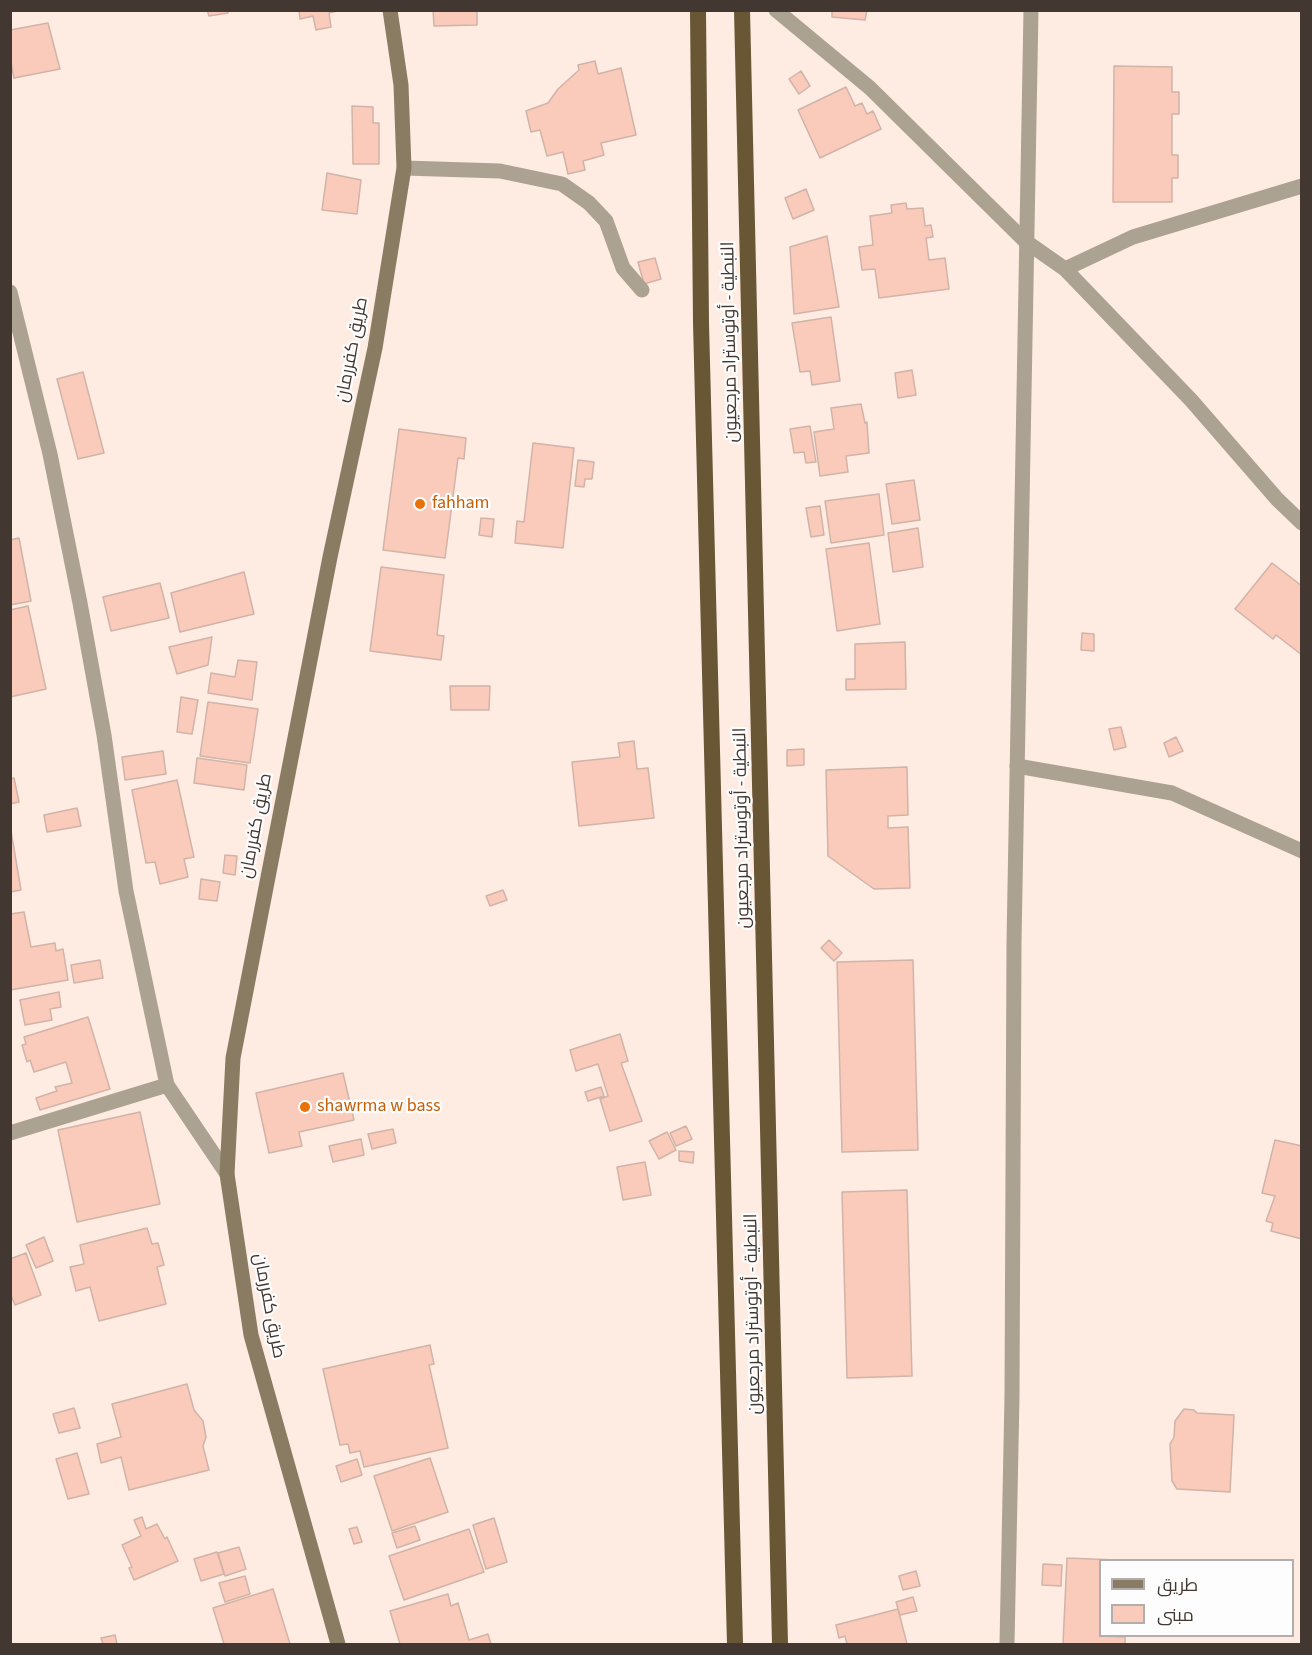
<!DOCTYPE html>
<meta charset="utf-8">
<style>
body{margin:0}
#map{position:relative;width:1312px;height:1655px;overflow:hidden;background:#feece3;font-family:"Source Sans 3",Cairo,sans-serif}
canvas{display:block}
.frame{position:absolute;inset:0;border:12px solid #423731;pointer-events:none}
.legend{position:absolute;left:1099px;top:1559px;width:195px;height:78px;box-sizing:border-box;background:#fdfdfd;border:2px solid #b2aeab;margin:0;padding:8px 10px;list-style:none;font-size:18px;color:#423731}
.legend li{display:flex;align-items:center;gap:12px;height:30px}
.legend b{width:30px;border:2px solid #b2aeab}
</style>
<div id="map">
<canvas width="1312" height="1655"></canvas>
<div class="frame"></div>
<ul class="legend">
<li><b style="height:8px;background:#8a7c63"></b>طريق</li>
<li><b style="height:16px;background:#facbba"></b>مبنى</li>
</ul>
</div>
<script>
const context = document.querySelector('canvas').getContext('2d');
context.lineJoin = 'round';
function fillPath(path, color) {
  context.fillStyle = color;
  context.fill(path, 'evenodd');
}
function toPath(rows) {
  const path = new Path2D();
  for (const r of rows) {
    path.moveTo(r[0], r[1]);
    for (let i = 2; i < r.length; i += 2) path.lineTo(r[i], r[i + 1]);
  }
  return path;
}
function strokePath(path, color, width, dash) {
  context.strokeStyle = color;
  context.lineWidth = width;
  context.lineCap = dash ? 'butt' : 'round';
  context.setLineDash(dash || []);
  context.stroke(path);
}
function write(font, color, halo, rows, align = 'center') {
  context.font = font + ' "Source Sans 3",Cairo,sans-serif';
  context.lineWidth = 4.5;
  context.setLineDash([]);
  context.textBaseline = 'middle';
  context.strokeStyle = halo;
  context.fillStyle = color;
  for (const [text, x, y, turn = 0] of rows) {
    context.save();
    context.translate(x, y);
    context.rotate((+turn || 0) * Math.PI / 180);
    context.textAlign = isNaN(turn) ? turn : align;
    if (halo) context.strokeText(text, 0, 0);
    context.fillText(text, 0, 0);
    context.restore();
  }
}
const building = toPath([
 [207,10,228,10,228,13,209,16,207,10],
 [299,10,342,10,329,13,331,27,316,30,313,16,300,19,299,10],
 [433,10,477,10,477,25,434,26,433,10],
 [832,10,867,10,865,20,832,17,832,10],
 [48,23,60,69,14,78,10,58,10,30,48,23],
 [595,61,598,74,621,68,636,135,601,143,604,155,583,161,585,170,568,174,563,152,547,156,540,130,531,132,526,111,548,103,558,89,579,70,578,65,595,61],
 [1114,66,1172,67,1172,92,1179,92,1179,114,1172,114,1172,155,1178,155,1178,178,1172,178,1172,202,1113,202,1114,66],
 [801,71,810,86,799,94,789,79,801,71],
 [846,87,855,106,862,103,867,114,873,111,881,129,820,158,798,110,846,87],
 [352,106,373,107,373,123,379,123,379,164,353,164,352,106],
 [327,173,361,180,357,214,322,210,327,173],
 [806,189,814,210,793,219,785,198,806,189],
 [906,203,907,209,923,208,925,226,931,225,933,237,926,238,929,260,945,258,949,289,879,298,875,269,862,270,859,247,873,245,870,216,892,213,891,205,906,203],
 [827,236,839,307,794,314,790,247,827,236],
 [655,258,661,279,644,284,638,262,655,258],
 [831,317,840,381,812,385,810,371,800,372,792,323,831,317],
 [912,370,916,395,898,398,895,373,912,370],
 [83,372,104,453,78,459,57,379,83,372],
 [861,404,865,423,867,422,869,453,846,456,848,472,820,476,814,432,834,429,831,408,861,404],
 [810,426,816,462,806,463,804,452,794,453,790,429,810,426],
 [399,429,466,438,464,459,458,458,445,558,383,550,399,429],
 [533,443,574,448,563,548,515,543,517,521,524,522,533,443],
 [578,460,594,462,592,479,585,479,584,487,575,486,578,460],
 [914,480,920,520,892,524,886,484,914,480],
 [879,494,884,535,831,543,825,501,879,494],
 [820,506,824,535,811,537,806,508,820,506],
 [481,518,494,519,492,537,479,535,481,518],
 [918,528,923,567,893,572,888,533,918,528],
 [19,538,31,601,10,605,10,540,19,538],
 [869,543,880,624,837,631,826,549,869,543],
 [1272,563,1302,586,1302,655,1276,635,1273,639,1235,609,1272,563],
 [381,567,444,575,437,635,444,636,441,660,370,651,381,567],
 [244,572,254,614,180,632,171,593,244,572],
 [160,583,169,618,111,631,103,597,160,583],
 [28,606,46,689,10,697,10,610,28,606],
 [1082,633,1094,634,1094,651,1081,650,1082,633],
 [212,637,208,665,177,674,169,647,212,637],
 [905,642,906,689,846,690,846,679,855,679,855,644,905,642],
 [238,660,257,662,252,700,208,693,211,673,235,677,238,660],
 [450,686,490,686,489,710,451,710,450,686],
 [181,697,198,700,192,734,177,732,181,697],
 [208,702,258,709,250,763,200,756,208,702],
 [1121,727,1126,747,1114,750,1109,729,1121,727],
 [1176,737,1183,751,1169,757,1164,743,1176,737],
 [634,741,637,769,648,768,654,818,579,826,572,762,620,757,618,743,634,741],
 [804,749,804,765,787,766,787,750,804,749],
 [163,751,166,774,125,780,122,757,163,751],
 [197,758,247,765,244,790,194,783,197,758],
 [907,767,908,815,888,816,888,828,908,827,910,888,874,889,828,856,826,770,907,767],
 [14,778,19,802,10,804,10,779,14,778],
 [177,780,194,857,184,859,188,877,160,884,155,862,146,863,132,790,177,780],
 [77,808,81,826,47,832,44,815,77,808],
 [11,831,21,890,10,892,10,831,11,831],
 [225,855,237,856,235,875,223,873,225,855],
 [201,879,220,882,217,901,199,899,201,879],
 [503,890,507,900,490,906,486,896,503,890],
 [24,912,31,947,55,943,56,951,63,949,68,980,10,990,10,914,24,912],
 [829,940,842,953,834,961,821,948,829,940],
 [100,960,103,978,74,983,71,965,100,960],
 [913,960,918,1150,842,1152,837,962,913,960],
 [59,992,61,1007,50,1009,52,1020,25,1025,20,1000,59,992],
 [88,1017,110,1089,40,1110,36,1098,57,1091,55,1087,72,1083,66,1062,34,1072,30,1060,27,1062,22,1045,26,1044,24,1037,88,1017],
 [620,1034,628,1061,621,1063,642,1121,610,1131,600,1099,608,1096,598,1064,576,1071,570,1050,620,1034],
 [343,1073,354,1120,299,1132,302,1146,269,1153,256,1093,343,1073],
 [601,1087,604,1096,588,1101,585,1092,601,1087],
 [140,1112,160,1204,77,1222,58,1130,140,1112],
 [686,1126,692,1139,676,1146,670,1133,686,1126],
 [393,1129,396,1143,372,1149,368,1134,393,1129],
 [667,1132,676,1150,659,1159,649,1141,667,1132],
 [361,1139,364,1155,333,1162,329,1146,361,1139],
 [1275,1140,1302,1146,1302,1239,1271,1231,1273,1223,1266,1221,1275,1196,1262,1193,1275,1140],
 [679,1151,694,1152,693,1163,679,1161,679,1151],
 [645,1162,651,1195,623,1200,617,1167,645,1162],
 [907,1190,912,1376,847,1378,842,1192,907,1190],
 [147,1228,152,1244,158,1243,164,1265,157,1267,166,1304,99,1321,90,1287,76,1291,70,1267,84,1264,80,1245,147,1228],
 [44,1237,53,1261,36,1268,26,1245,44,1237],
 [26,1253,41,1295,15,1305,10,1293,10,1259,26,1253],
 [430,1345,434,1364,429,1365,448,1448,364,1467,360,1451,350,1453,348,1444,340,1445,323,1369,430,1345],
 [187,1384,194,1410,203,1421,206,1437,203,1446,209,1470,129,1490,121,1457,101,1463,97,1444,121,1437,112,1404,187,1384],
 [74,1408,80,1428,59,1433,53,1414,74,1408],
 [1184,1409,1194,1410,1197,1413,1234,1415,1230,1492,1177,1489,1172,1481,1170,1444,1174,1437,1175,1421,1184,1409],
 [77,1453,89,1494,68,1499,56,1459,77,1453],
 [430,1458,448,1512,392,1531,374,1476,430,1458],
 [357,1459,362,1475,341,1482,336,1466,357,1459],
 [142,1517,146,1529,157,1524,165,1539,167,1537,178,1561,134,1580,129,1568,132,1567,122,1545,141,1536,134,1520,142,1517],
 [494,1518,507,1562,486,1569,473,1525,494,1518],
 [415,1526,420,1540,397,1548,392,1533,415,1526],
 [357,1527,362,1542,354,1544,349,1529,357,1527],
 [469,1529,484,1572,404,1600,389,1556,469,1529],
 [239,1547,246,1569,225,1576,218,1553,239,1547],
 [217,1552,224,1574,201,1581,194,1559,217,1552],
 [1067,1558,1116,1560,1100,1560,1100,1636,1125,1637,1125,1644,1063,1644,1067,1558],
 [1043,1564,1062,1565,1061,1586,1042,1585,1043,1564],
 [916,1571,920,1586,903,1590,899,1576,916,1571],
 [245,1576,250,1594,225,1602,219,1583,245,1576],
 [273,1589,290,1644,224,1644,213,1608,273,1589],
 [448,1594,451,1606,458,1603,469,1640,488,1634,491,1644,400,1644,390,1611,448,1594],
 [913,1597,917,1611,900,1615,896,1602,913,1597],
 [898,1609,907,1644,847,1644,845,1636,839,1638,836,1625,898,1609],
 [115,1635,117,1644,103,1644,101,1638,115,1635]
]);
const minor = toPath([
 [776,10,870,88,1025,241,1065,269,1191,400,1277,499,1302,523],
 [404,168,500,171,562,184,589,203,606,221,623,268,642,290],
 [1065,269,1133,237,1302,186],
 [10,292,50,454,80,603,104,735,126,891,167,1085,227,1174],
 [1017,766,1172,793,1302,851],
 [10,1133,167,1085]
]);
const tertiary = toPath([
 [1007,1644,1012,1396,1014,942,1031,10]
]);
const secondary = toPath([
 [338,1644,251,1335,227,1174,233,1058,330,557,375,348,404,168,401,85,390,10]
]);
const trunk = toPath([
 [698,10,701,323,735,1644],
 [742,10,780,1644]
]);
const markers = [
 [420,504,6,"#e8710a"],
 [305,1107,6,"#e8710a"]
];
const streetNames = [
 ["النبطية - أوتوستراد مرجعيون",731,342,-91],
 ["طريق كفررمان",353,350,-79],
 ["طريق كفررمان",257,826,-79],
 ["النبطية - أوتوستراد مرجعيون",743,828,-91],
 ["طريق كفررمان",268,1306,79],
 ["النبطية - أوتوستراد مرجعيون",754,1314,-91]
];
const foodNames = [
 ["fahham",432,504],
 ["shawrma w bass",317,1107]
];
fillPath(building, '#facbba');
strokePath(building, '#d1b3a8', 1.5);
strokePath(minor, '#aca291', 15);
strokePath(tertiary, '#aca291', 15);
strokePath(secondary, '#8a7c63', 15);
strokePath(trunk, '#685634', 16);
for (const [x, y, r, color] of markers) {
  const dot = new Path2D();
  dot.arc(x, y, r, 0, 2 * Math.PI);
  context.fillStyle = color;
  context.fill(dot);
  strokePath(dot, '#fdfdfd', 2);
}
write('18px', '#423731', '#fdfdfd', streetNames);
write('18px', '#c56008', '#fdfdfd', foodNames, 'left');
</script>
